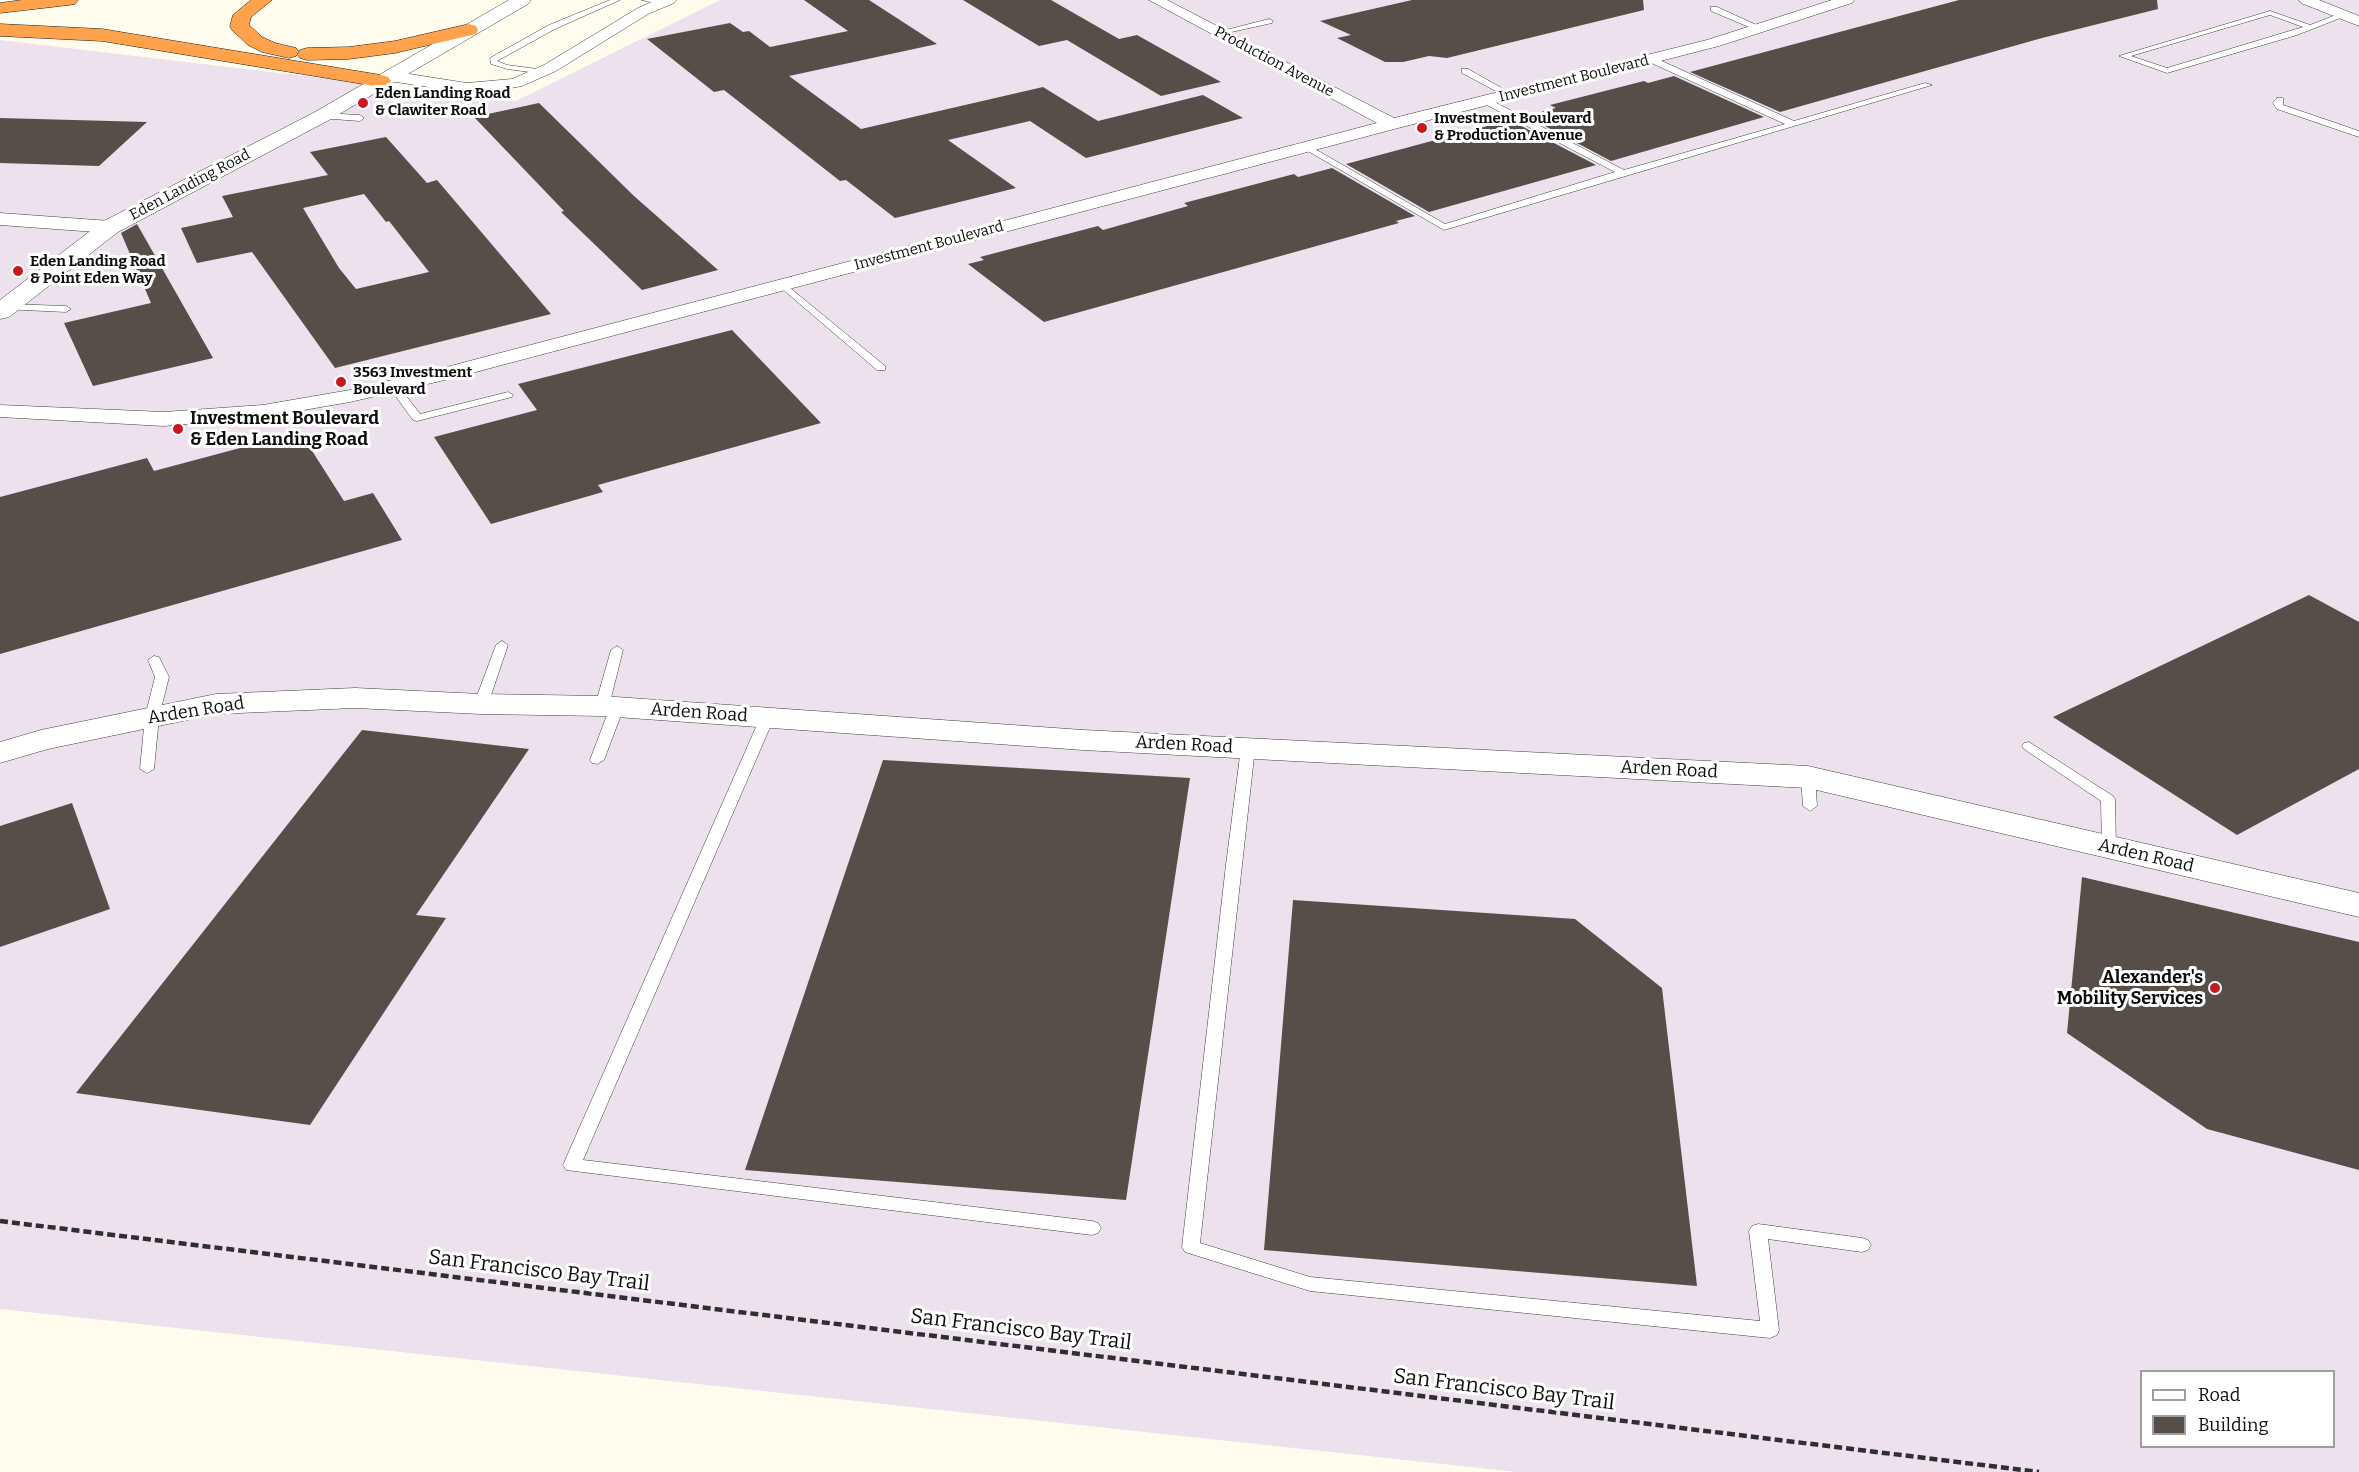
<!DOCTYPE html>
<style>
body{margin:0}
#map{position:relative;width:2359px;height:1472px;overflow:hidden;background:#fffced;font-family:Bitter,serif}
canvas{display:block}
.legend{position:absolute;left:2140px;top:1370px;width:195px;height:78px;box-sizing:border-box;background:#fff;border:2px solid #9e9e9e;margin:0;padding:8px 10px;list-style:none;font-size:18px;color:#0d0d0d}
.legend li{display:flex;align-items:center;gap:12px;height:30px}
.legend b{width:30px;border:2px solid #9e9e9e}
</style>
<div id="map">
<canvas width="2359" height="1472"></canvas>
<ul class="legend">
<li><b style="height:8px;background:#fff"></b>Road</li>
<li><b style="height:16px;background:#574e49"></b>Building</li>
</ul>
</div>
<script>
const context = document.querySelector('canvas').getContext('2d');
context.lineJoin = 'round';
function fillPath(path, color) {
  context.fillStyle = color;
  context.fill(path, 'evenodd');
}
function toPath(rows) {
  const path = new Path2D();
  for (const r of rows) {
    path.moveTo(r[0], r[1]);
    for (let i = 2; i < r.length; i += 2) path.lineTo(r[i], r[i + 1]);
  }
  return path;
}
function strokePath(path, color, width, dash) {
  context.strokeStyle = color;
  context.lineWidth = width;
  context.lineCap = dash ? 'butt' : 'round';
  context.setLineDash(dash || []);
  context.stroke(path);
}
function write(font, color, halo, rows, align = 'center') {
  context.font = font + ' Bitter,serif';
  context.lineWidth = 6;
  context.setLineDash([]);
  context.textBaseline = 'middle';
  context.strokeStyle = halo;
  context.fillStyle = color;
  for (const [text, x, y, turn = 0] of rows) {
    context.save();
    context.translate(x, y);
    context.rotate((+turn || 0) * Math.PI / 180);
    context.textAlign = isNaN(turn) ? turn : align;
    if (halo) context.strokeText(text, 0, 0);
    context.fillText(text, 0, 0);
    context.restore();
  }
}
const industrial = toPath([
 [720,0,2359,0,2359,1472,1517,1472,0,1309,0,40,516,101],
 [2142,1372,2334,1372,2334,1446,2142,1446]
]);
const building = toPath([
 [804,0,869,0,937,44,789,76,861,129,1043,87,1098,121,1203,95,1243,118,1086,158,1030,121,948,140,1016,188,895,218,846,180,840,181,724,90,714,92,647,39,730,23,743,32,749,31,770,47,848,31],
 [963,0,1051,0,1119,39,1137,35,1221,82,1161,96,1067,40,1039,46],
 [1412,0,1643,0,1644,10,1447,58,1429,56,1403,62,1385,62,1337,38,1351,35,1320,21],
 [1959,0,2157,0,2158,9,2042,38,1780,112,1690,72],
 [1674,76,1764,117,1611,161,1526,116,1556,108,1550,105,1644,81,1648,83],
 [539,103,634,196,718,270,642,290,561,212,564,211,474,117],
 [0,118,147,122,99,166,0,163],
 [1510,120,1596,165,1429,212,1346,164],
 [386,137,427,183,437,180,551,314,335,368,252,252,197,263,181,228,233,217,222,196,328,175,310,152],
 [364,194,386,222,389,221,429,272,356,289,339,268,303,208],
 [1332,168,1415,216,1396,221,1399,223,1044,322,968,264,984,260,980,257,1098,226,1103,230,1188,206,1184,203,1294,174,1298,177],
 [137,224,213,358,93,386,64,323,151,303,121,233],
 [732,330,821,423,598,485,603,492,491,524,434,437,537,410,518,384],
 [300,432,344,501,373,493,402,540,0,654,0,497,147,458,154,471],
 [2309,595,2359,622,2359,769,2237,835,2053,717],
 [362,730,529,749,416,915,446,918,310,1125,76,1093],
 [883,760,1190,778,1126,1200,745,1170],
 [72,803,110,909,0,947,0,826],
 [2082,877,2359,942,2359,1170,2207,1129,2067,1033],
 [1293,900,1575,919,1662,988,1697,1286,1264,1250]
]);
const path = toPath([
 [0,1221,2039,1472]
]);
const service = toPath([
 [610,0,620,0,555,29,497,61,507,65,545,70,545,74,507,69,491,64,490,58,549,25,610,0],
 [642,0,658,0,666,3,662,5,642,0],
 [1711,7,1717,7,1763,28,1756,30,1711,11,1711,7],
 [2270,11,2310,25,2341,13,2348,15,2297,35,2167,73,2119,56,2270,11],
 [2270,15,2303,27,2167,68,2131,56,2270,15],
 [1269,19,1273,21,1272,23,1218,35,1214,33,1269,19],
 [1647,57,1653,57,1794,121,1925,83,1932,85,1444,230,1301,147,1308,145,1445,224,1615,172,1483,103,1483,99,1489,99,1624,170,1785,124,1647,61,1647,57],
 [1462,69,1468,69,1514,95,1507,97,1462,73,1462,69],
 [2277,98,2283,98,2283,105,2359,131,2359,137,2277,109,2273,103,2277,98],
 [322,113,360,115,364,118,360,121,319,118,318,116,322,113],
 [783,282,885,366,885,370,877,370,780,287,778,285,783,282],
 [7,304,66,306,71,309,66,312,3,309,2,307,7,304],
 [394,384,398,385,420,414,508,392,513,395,512,397,417,421,413,420,389,387,394,384],
 [502,641,508,645,488,704,481,708,476,707,474,704,496,645,502,641],
 [617,646,623,650,609,706,607,709,597,709,595,706,611,650,617,646],
 [154,656,159,657,169,677,159,717,154,769,147,773,140,769,145,717,155,677,148,660,154,656],
 [617,703,624,707,604,760,597,764,592,763,590,760,610,707,617,703],
 [767,714,774,718,583,1160,1092,1221,1098,1223,1101,1228,1098,1233,1092,1235,566,1170,563,1165,760,718,767,714],
 [2029,742,2113,796,2115,799,2116,848,2114,851,2104,851,2102,848,2101,801,2024,749,2022,746,2024,743,2029,742],
 [1248,744,1255,748,1200,1243,1310,1277,1760,1321,1749,1231,1752,1226,1758,1224,1862,1238,1868,1240,1871,1245,1868,1250,1862,1252,1768,1239,1779,1330,1777,1335,1770,1338,1310,1291,1185,1252,1182,1247,1226,865,1241,748,1248,744],
 [1808,773,1815,777,1817,806,1810,811,1803,806,1801,777,1808,773]
]);
const minor = toPath([
 [656,0,676,0,674,3,648,14,556,71,522,86,484,93,467,93,390,81,382,76,390,71,467,83,512,79,544,65,638,8,656,0],
 [1149,0,1167,0,1394,118,1707,40,1832,0,1854,0,1852,3,1719,46,1398,128,449,379,350,402,263,417,164,426,0,417,0,405,164,412,263,405,350,390,439,369,1377,123,1149,0],
 [2299,0,2319,0,2359,16,2359,26,2301,3,2299,0],
 [0,213,110,221,117,223,119,227,117,231,110,233,0,225,0,213]
]);
const tertiary = toPath([
 [509,0,531,0,528,4,329,120,118,232,9,317,0,319,0,300,102,222,315,112,509,0],
 [355,688,481,694,602,696,1083,730,1808,766,2359,893,2359,917,1808,788,1083,750,602,716,481,714,355,708,216,714,48,749,0,763,0,742,41,730,216,694,355,688]
]);
const motorway = toPath([
 [22,0,78,0,75,4,69,5,0,13,0,3,22,0],
 [251,0,272,0,251,17,249,25,262,37,275,43,296,48,299,52,296,56,289,58,262,52,248,45,232,30,230,26,233,15,251,0],
 [0,24,102,29,381,75,388,77,391,81,388,85,381,87,102,41,0,36,0,24],
 [469,24,476,26,478,30,476,34,395,53,349,59,307,60,300,58,297,54,300,50,307,48,349,47,395,41,469,24]
]);
const markers = [
 [363,103,6,"#c81a1e"],
 [1422,128,6,"#c81a1e"],
 [18,271,6,"#c81a1e"],
 [341,382,6,"#c81a1e"],
 [178,429,6,"#c81a1e"],
 [2215,988,6,"#c81a1e"]
];
const farStreetnames = [
 ["Production Avenue",1274,62,28],
 ["Investment Boulevard",1574,79,-14],
 ["Eden Landing Road",190,185,-28],
 ["Investment Boulevard",929,246,-15]
];
const farPoinames = [
 ["Eden Landing Road",375,94],
 ["& Clawiter Road",375,111],
 ["Investment Boulevard",1434,119],
 ["& Production Avenue",1434,136],
 ["Eden Landing Road",30,262],
 ["& Point Eden Way",30,279],
 ["3563 Investment",353,373],
 ["Boulevard",353,390]
];
const poiNames = [
 ["Investment Boulevard",190,419],
 ["& Eden Landing Road",190,440],
 ["Alexander's",2203,978,"right"],
 ["Mobility Services",2203,999,"right"]
];
const streetNames = [
 ["Arden Road",196,711,-9],
 ["Arden Road",699,713,4],
 ["Arden Road",1184,745,3],
 ["Arden Road",1669,770,3],
 ["Arden Road",2146,856,13]
];
const nearStreetnames = [
 ["San Francisco Bay Trail",539,1271,7],
 ["San Francisco Bay Trail",1021,1330,7],
 ["San Francisco Bay Trail",1504,1390,7]
];
fillPath(industrial, '#ece1ed');
fillPath(building, '#574e49');
strokePath(service, '#404040', 1);
strokePath(minor, '#404040', 1);
strokePath(tertiary, '#404040', 1);
strokePath(motorway, '#1e1e1e', 1);
strokePath(path, '#2f2f2f', 4.5, [8, 4]);
fillPath(service, '#fff');
fillPath(minor, '#fff');
fillPath(tertiary, '#fff');
fillPath(motorway, '#ffa24b');
for (const [x, y, r, color] of markers) {
  const dot = new Path2D();
  dot.arc(x, y, r, 0, 2 * Math.PI);
  context.fillStyle = color;
  context.fill(dot);
  strokePath(dot, '#fff', 2);
}
write('15px', '#0d0d0d', '#fff', farStreetnames);
write('bold 15px', '#0d0d0d', '#fff', farPoinames, 'left');
write('bold 18px', '#0d0d0d', '#fff', poiNames, 'left');
write('18px', '#0d0d0d', '#fff', streetNames);
write('21px', '#0d0d0d', '#fff', nearStreetnames);
</script>
